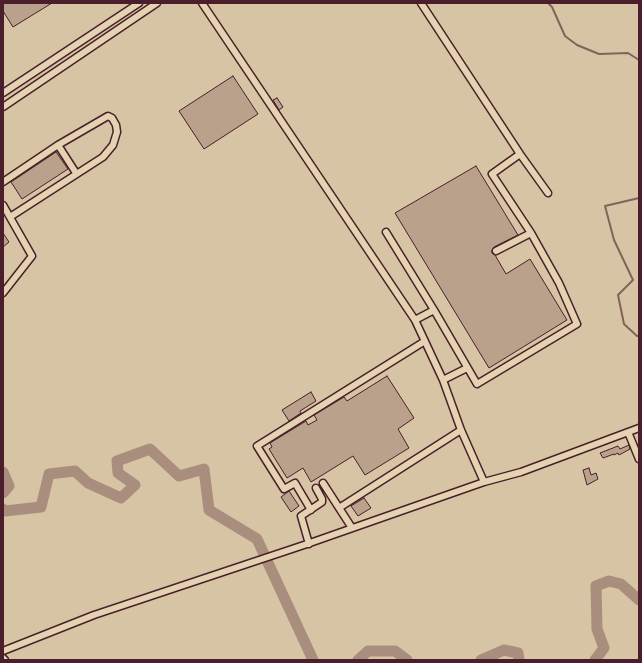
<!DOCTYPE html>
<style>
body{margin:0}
#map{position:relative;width:642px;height:663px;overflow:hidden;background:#e4d3b0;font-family:Sriracha,sans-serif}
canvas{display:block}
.frame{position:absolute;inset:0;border:4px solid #4a1f2b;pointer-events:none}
</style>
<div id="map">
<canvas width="642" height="663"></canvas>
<div class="frame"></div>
</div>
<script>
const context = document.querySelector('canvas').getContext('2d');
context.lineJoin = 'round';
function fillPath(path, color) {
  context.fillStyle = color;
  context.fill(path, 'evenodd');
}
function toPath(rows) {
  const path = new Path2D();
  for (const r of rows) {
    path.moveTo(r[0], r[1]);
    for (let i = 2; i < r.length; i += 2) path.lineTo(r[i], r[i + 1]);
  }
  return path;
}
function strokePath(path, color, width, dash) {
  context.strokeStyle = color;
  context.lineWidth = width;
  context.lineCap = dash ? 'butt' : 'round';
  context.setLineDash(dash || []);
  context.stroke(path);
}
const built = toPath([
 [3,3,639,3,639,660,3,660]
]);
const stream = toPath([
 [548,3,552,7,565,36,577,45,599,54,628,53,639,60],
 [639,198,605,206,614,240,633,280,618,295,624,324,637,336,639,336]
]);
const river = toPath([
 [3,472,9,486,3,493],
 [3,509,5,511,41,507,49,474,75,471,88,483,121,498,135,485,118,473,117,461,150,449,179,476,204,469,209,510,257,539,313,660],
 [358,660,368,651,395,651,407,660],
 [481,660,504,650,518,653,519,660],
 [595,660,604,648,597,629,596,586,609,581,621,584,639,600]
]);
const building = toPath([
 [3,3,52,3,13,27,3,11,3,3],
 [233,76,258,114,204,149,179,111,233,76],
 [277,98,283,107,279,110,273,100,277,98],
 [56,152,68,169,22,199,11,182,56,152],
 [476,166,518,235,494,247,492,250,492,253,495,255,506,274,530,259,567,320,489,368,395,213,476,166],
 [3,233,9,242,3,247,3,233],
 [387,376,414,418,398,429,409,448,365,475,353,456,311,482,303,468,287,478,269,449,272,447,270,443,306,421,308,425,317,420,314,415,344,397,347,401,387,376],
 [311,392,316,401,300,411,301,413,289,421,282,410,311,392],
 [629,445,630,449,619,455,618,453,614,455,614,454,603,458,600,453,618,446,620,449,629,445],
 [589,468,591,475,596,473,598,479,587,485,583,470,589,468],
 [289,491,299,506,291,512,281,497,289,491],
 [364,498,371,508,358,516,351,506,364,498]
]);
const minor = toPath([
 [202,3,415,320,443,380,461,430,484,482],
 [421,3,520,154,548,193],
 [3,93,139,3],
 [3,107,157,3],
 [58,145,76,173],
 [3,182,58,145,108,116,112,118,116,125,117,132,113,145,103,157,10,217],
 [3,205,32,256,3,293],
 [386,232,434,310,477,384,577,324,559,283,531,233,492,174,520,154],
 [496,251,531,233],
 [415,320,434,310],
 [443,380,467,368],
 [628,432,639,459],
 [323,483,352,528],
 [339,508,461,430],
 [311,510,295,483,284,489,257,446,425,341],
 [309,544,301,516,322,502,322,499,316,488],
 [3,651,94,615,307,544,484,482,521,472,639,428],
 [3,658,5,660]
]);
fillPath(built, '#d7c4a5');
strokePath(stream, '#84625c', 2);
strokePath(river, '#aa8e7d', 11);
fillPath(building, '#b9a18b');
strokePath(building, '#4a1f2b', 1);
strokePath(minor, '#4a1f2b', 9);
strokePath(minor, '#e4d3b0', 6);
</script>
